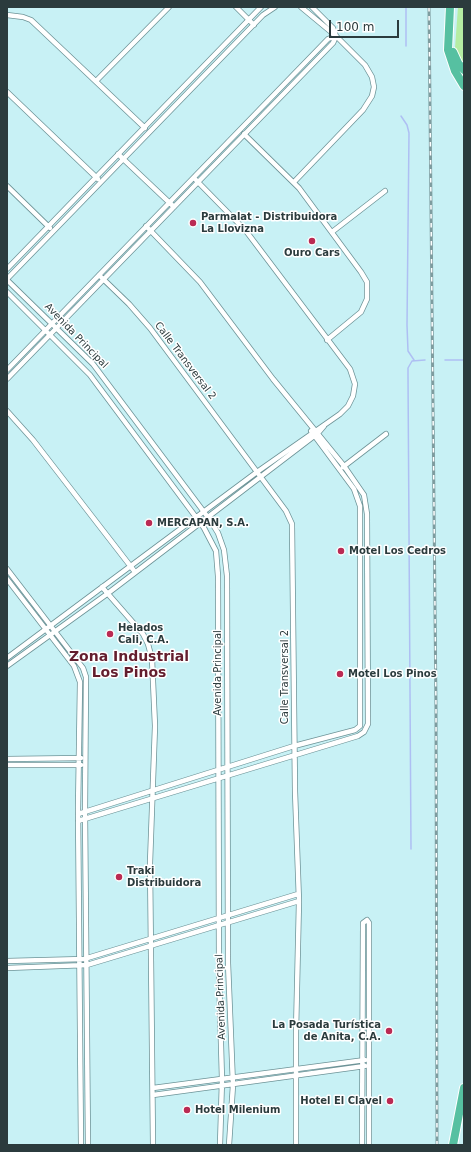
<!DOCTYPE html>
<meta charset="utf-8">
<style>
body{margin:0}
#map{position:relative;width:471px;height:1152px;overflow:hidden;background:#c8f1f5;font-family:"DejaVu Sans",sans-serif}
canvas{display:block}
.frame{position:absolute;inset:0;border:8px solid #2b3b3d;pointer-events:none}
.scale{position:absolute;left:329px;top:20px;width:70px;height:18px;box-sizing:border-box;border:2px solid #2b3b3d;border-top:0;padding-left:5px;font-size:12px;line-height:14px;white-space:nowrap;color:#2b3b3d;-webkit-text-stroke:3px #fff;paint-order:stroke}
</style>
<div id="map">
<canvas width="471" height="1152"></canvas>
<div class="frame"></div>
<div class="scale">100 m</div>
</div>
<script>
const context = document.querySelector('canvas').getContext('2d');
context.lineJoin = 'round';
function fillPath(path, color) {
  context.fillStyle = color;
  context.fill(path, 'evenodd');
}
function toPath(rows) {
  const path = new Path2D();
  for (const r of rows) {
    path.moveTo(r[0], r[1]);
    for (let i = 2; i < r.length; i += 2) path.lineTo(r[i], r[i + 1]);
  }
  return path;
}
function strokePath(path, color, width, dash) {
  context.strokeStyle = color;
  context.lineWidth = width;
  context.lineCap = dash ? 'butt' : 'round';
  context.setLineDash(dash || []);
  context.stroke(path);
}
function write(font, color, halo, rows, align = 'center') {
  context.font = font + ' "DejaVu Sans",sans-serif';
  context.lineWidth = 3;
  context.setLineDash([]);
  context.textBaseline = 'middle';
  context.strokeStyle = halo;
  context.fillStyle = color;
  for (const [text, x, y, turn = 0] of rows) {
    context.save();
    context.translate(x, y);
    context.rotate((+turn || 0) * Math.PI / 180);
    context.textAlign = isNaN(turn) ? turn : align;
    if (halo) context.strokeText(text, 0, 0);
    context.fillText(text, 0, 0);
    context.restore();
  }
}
const green = toPath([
 [458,7,464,7,464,67,455,48]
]);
const stream = toPath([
 [406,46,406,7],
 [401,116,407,125,409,133,407,325,408,351,414,360],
 [445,360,464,360],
 [411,849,408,375,408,368,412,361,425,360]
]);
const minor = toPath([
 [236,7,254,25],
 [7,15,23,17,31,20,145,128],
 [96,81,169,7],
 [7,92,98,179],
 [244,134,299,188,361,272,367,282,367,299,361,312,327,340],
 [118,154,174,207],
 [294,182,363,110,372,96,374,87,372,77,365,65,336,36,301,7],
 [7,186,50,228],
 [332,232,385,191],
 [7,269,261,7],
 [99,275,129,304,150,328,286,511,292,524,295,791,299,901,296,1032,296,1145],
 [7,279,263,15,275,7],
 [7,280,93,364,210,520,218,533,224,550,227,576,228,963,233,1085,229,1145],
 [7,292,90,375,204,528,216,551,218,576,219,974,222,1080,220,1145],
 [7,370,328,39,336,36],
 [7,379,333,43,336,36,333,28,312,7],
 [7,411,33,440,135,572],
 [343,467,386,434],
 [7,569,83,668,86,677,85,811,88,1145],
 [7,579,74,666,80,682,78,810,81,1145],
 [102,587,143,634,148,644,152,659,155,726,150,863,153,1145],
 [7,658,257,472,340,414,348,406,353,396,355,384,350,369,246,231,194,178],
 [7,666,107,594,318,433,324,426],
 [7,759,81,758],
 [7,765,81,765],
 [78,814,294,746,355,730,360,726,360,506,354,489,311,431],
 [78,821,358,736,364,732,368,724,367,514,364,495,344,466,273,379,200,282,146,226],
 [7,961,84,959,298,894],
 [7,968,87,965,299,901],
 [153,1088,365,1060],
 [153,1095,365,1066],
 [362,1145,363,923,367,920,369,923,369,1145]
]);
const motorway = toPath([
 [450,7,448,50,455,71,464,86],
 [453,52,458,63,464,70],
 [453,1145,464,1088]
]);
const rail = toPath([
 [429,7,436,709,437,1145]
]);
const markers = [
 [193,223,4,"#ba2a53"],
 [312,241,4,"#ba2a53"],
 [149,523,4,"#ba2a53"],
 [341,551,4,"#ba2a53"],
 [110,634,4,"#ba2a53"],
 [340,674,4,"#ba2a53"],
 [119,877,4,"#ba2a53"],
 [389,1031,4,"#ba2a53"],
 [390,1101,4,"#ba2a53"],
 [187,1110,4,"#ba2a53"]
];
const poiNames = [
 ["Parmalat - Distribuidora",201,217],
 ["La Llovizna",201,229],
 ["Ouro Cars",312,253,"center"],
 ["MERCAPAN, S.A.",157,523],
 ["Motel Los Cedros",349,551],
 ["Helados",118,628],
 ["Cali, C.A.",118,640],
 ["Motel Los Pinos",348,674],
 ["Traki",127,871],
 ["Distribuidora",127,883],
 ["La Posada Turística",381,1025,"right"],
 ["de Anita, C.A.",381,1037,"right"],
 ["Hotel El Clavel",382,1101,"right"],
 ["Hotel Milenium",195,1110]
];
const streetNames = [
 ["Avenida Principal",76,336,46],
 ["Calle Transversal 2",185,361,53],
 ["Avenida Principal",218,673,-90],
 ["Calle Transversal 2",285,677,-90],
 ["Avenida Principal",221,997,-92]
];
const districtNames = [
 ["Zona Industrial",129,657],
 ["Los Pinos",129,673]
];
fillPath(green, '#b5eda3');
strokePath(stream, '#aebff3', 1.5);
strokePath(minor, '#6d9397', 6);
strokePath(motorway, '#fff', 10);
strokePath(minor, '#fff', 4.5);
strokePath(motorway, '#56c0a1', 8);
strokePath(rail, '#7e9c9f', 3);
strokePath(rail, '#fff', 1.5, [4.5]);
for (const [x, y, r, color] of markers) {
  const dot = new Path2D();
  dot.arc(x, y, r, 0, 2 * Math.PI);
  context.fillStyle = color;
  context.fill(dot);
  strokePath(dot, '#fff', 1.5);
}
write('bold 10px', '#2b3b3d', '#fff', poiNames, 'left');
write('10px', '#2b3b3d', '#fff', streetNames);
write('bold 14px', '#631e2e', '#fff', districtNames);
</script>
